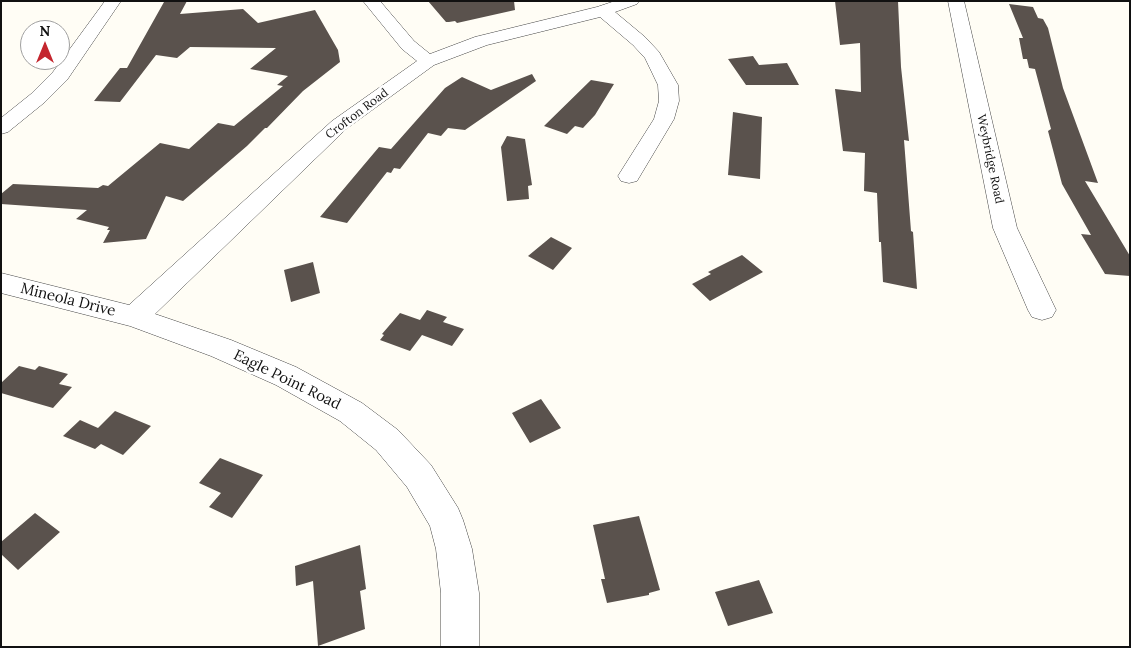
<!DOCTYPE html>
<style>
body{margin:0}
#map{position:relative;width:1131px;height:648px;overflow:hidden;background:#fffdf5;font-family:Lora,serif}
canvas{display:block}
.frame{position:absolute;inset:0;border:2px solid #111;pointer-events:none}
.north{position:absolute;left:20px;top:20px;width:50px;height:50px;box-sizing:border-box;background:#fff;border:1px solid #a0a0a0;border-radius:50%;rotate:0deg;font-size:14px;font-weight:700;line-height:20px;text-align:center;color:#111}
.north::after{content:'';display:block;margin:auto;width:18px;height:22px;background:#c4262e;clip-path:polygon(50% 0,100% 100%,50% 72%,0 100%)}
</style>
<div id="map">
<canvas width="1131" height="648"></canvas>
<div class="frame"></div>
<div class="north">N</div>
</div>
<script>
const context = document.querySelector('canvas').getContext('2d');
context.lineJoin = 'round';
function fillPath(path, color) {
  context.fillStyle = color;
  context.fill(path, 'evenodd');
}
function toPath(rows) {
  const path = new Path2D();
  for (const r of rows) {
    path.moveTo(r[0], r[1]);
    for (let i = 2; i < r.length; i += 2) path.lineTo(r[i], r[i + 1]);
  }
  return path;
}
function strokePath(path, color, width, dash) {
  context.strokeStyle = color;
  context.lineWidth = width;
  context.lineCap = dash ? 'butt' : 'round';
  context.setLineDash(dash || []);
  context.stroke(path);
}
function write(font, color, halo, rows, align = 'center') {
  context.font = font + ' Lora,serif';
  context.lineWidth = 5;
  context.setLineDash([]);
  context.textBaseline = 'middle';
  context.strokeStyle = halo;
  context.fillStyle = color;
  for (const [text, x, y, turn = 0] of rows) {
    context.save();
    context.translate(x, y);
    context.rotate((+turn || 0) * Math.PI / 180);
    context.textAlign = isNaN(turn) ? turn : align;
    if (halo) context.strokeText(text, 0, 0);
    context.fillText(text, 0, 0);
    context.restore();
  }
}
const building = toPath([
 [187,1,180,14,243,9,258,23,315,10,338,50,340,62,303,91,267,128,265,128,247,146,183,201,166,196,146,239,103,243,110,230,107,230,109,227,76,219,87,210,1,204,1,194,13,184,98,188,103,185,108,186,160,143,189,149,218,123,234,126,283,86,277,85,288,76,250,69,276,48,190,47,177,58,156,55,120,102,94,101,120,68,127,68,164,2],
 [428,1,514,1,515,10,457,23,455,21,449,22,446,22],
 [835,1,898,1,901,67,909,141,904,140,911,231,913,232,917,289,883,282,881,242,879,242,877,193,864,191,865,153,843,151,835,89,861,92,860,43,840,45],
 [1009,4,1033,7,1038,18,1043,19,1048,28,1063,88,1098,183,1085,181,1130,256,1130,276,1105,274,1081,234,1091,235,1062,184,1048,131,1051,129,1035,69,1029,68,1027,59,1023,59,1019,38,1023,38],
 [753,56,759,65,787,63,799,85,746,85,728,59],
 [532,74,536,81,465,130,448,128,441,136,428,133,400,169,394,168,391,173,387,172,347,223,320,217,379,147,391,149,445,88,462,77,491,90],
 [591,80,614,84,595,115,583,128,575,126,567,134,544,126],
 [733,112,762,117,760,179,728,175],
 [507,136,525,139,532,185,528,186,529,199,507,201,501,147],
 [551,237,572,248,553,270,528,256],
 [742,255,763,272,710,301,692,284,711,274,708,272],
 [313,262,320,293,291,302,284,270],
 [427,310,447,317,443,322,464,329,452,346,422,335,410,351,380,340,384,335,382,334,400,313,420,320],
 [19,366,35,370,39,366,68,374,59,384,72,387,53,408,1,393,1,383],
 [541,399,561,428,530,443,512,413],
 [115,411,151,426,123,455,101,444,95,449,63,436,80,420,98,428],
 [220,458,263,475,232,518,209,507,221,493,199,483],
 [35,513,60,532,18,570,1,554,1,542],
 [639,516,660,590,649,593,649,595,607,603,601,579,605,579,593,525],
 [360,545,366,589,360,591,365,629,318,646,313,581,296,586,295,566],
 [759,580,773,613,728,626,715,592]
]);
const minor = toPath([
 [105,1,121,1,67,80,45,102,8,132,1,134,1,118,31,94,53,72,105,1],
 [363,1,380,1,414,41,430,54,475,37,597,7,615,1,639,1,637,4,615,12,645,37,659,52,678,85,679,101,674,119,637,181,629,183,621,181,618,176,654,119,659,101,658,85,645,58,633,45,600,17,487,45,434,65,346,129,155,314,231,340,296,367,362,403,398,430,431,465,458,508,463,520,472,549,479,593,479,647,441,647,441,593,436,549,430,526,407,487,376,450,340,421,276,385,211,356,130,326,1,293,1,273,129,305,332,121,417,61,402,49,363,1],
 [948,1,964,1,1017,228,1056,310,1052,317,1042,320,1032,317,1028,310,993,228,948,1]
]);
const farStreetnames = [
 ["Crofton Road",357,114,-37],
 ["Weybridge Road",990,159,78]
];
const streetNames = [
 ["Mineola Drive",68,300,14],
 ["Eagle Point Road",287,380,26]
];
fillPath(building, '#5a524d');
strokePath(minor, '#444', 1);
fillPath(minor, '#fff');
write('12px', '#111', '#fff', farStreetnames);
write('15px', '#111', '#fff', streetNames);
</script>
